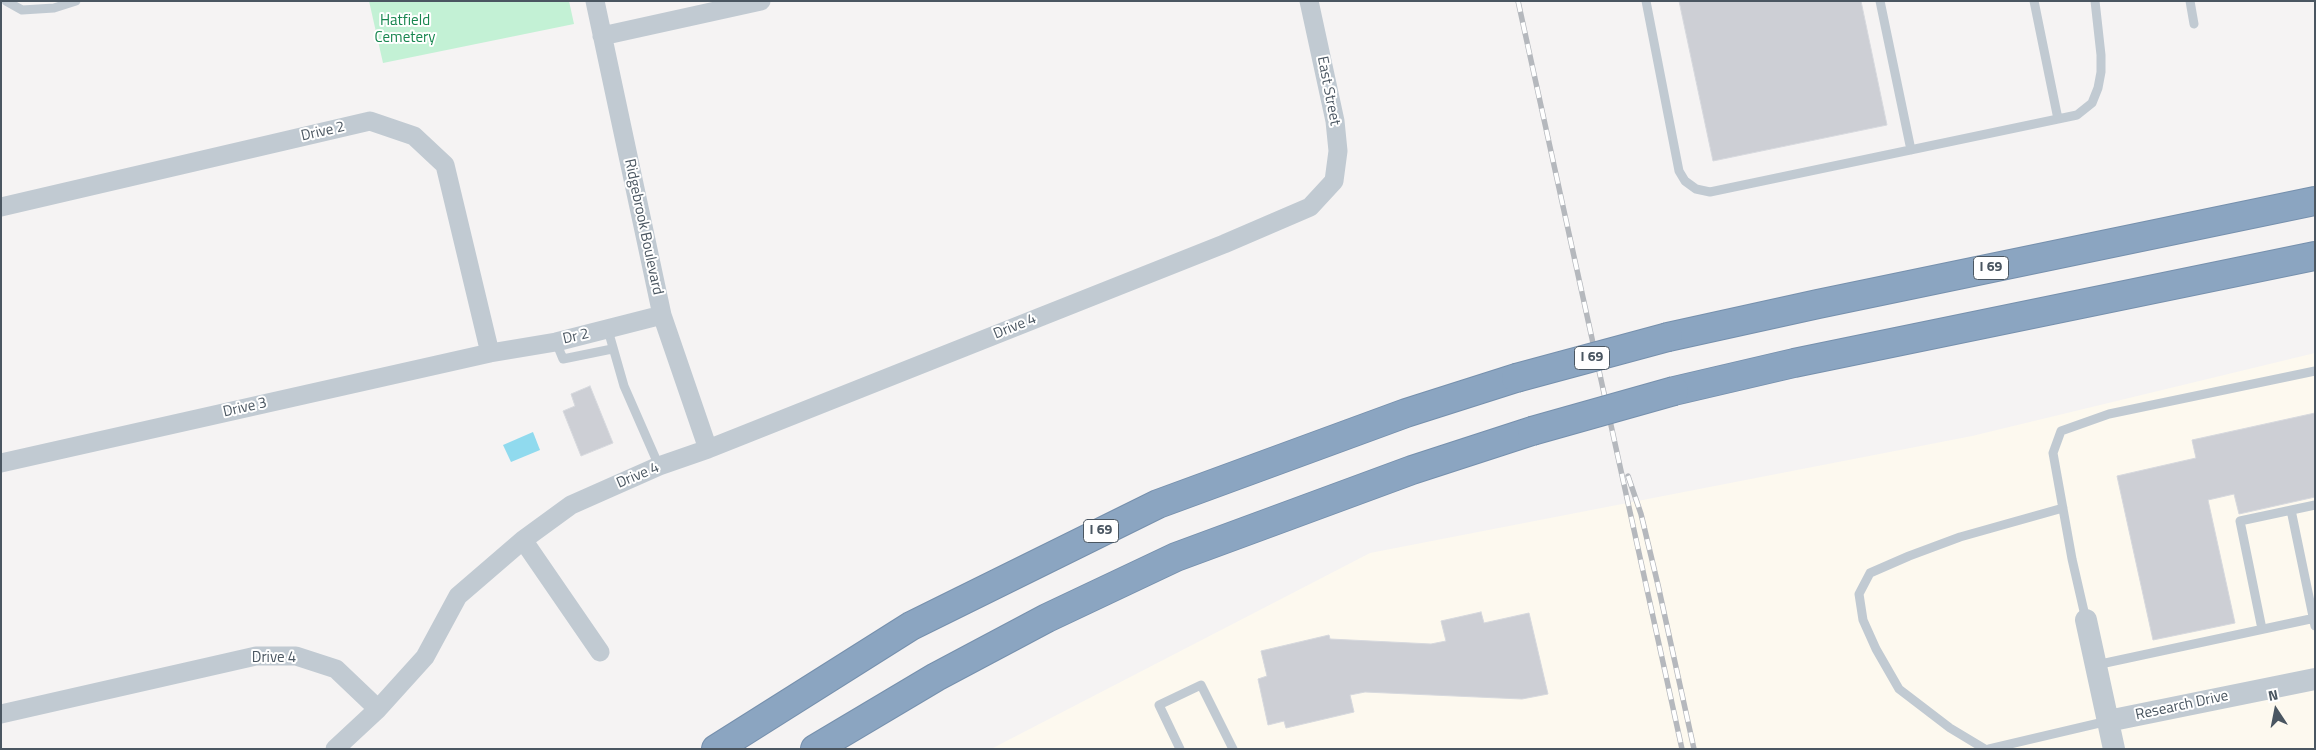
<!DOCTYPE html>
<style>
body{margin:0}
#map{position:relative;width:2316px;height:750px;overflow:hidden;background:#f5f3f3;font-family:"Titillium Web",sans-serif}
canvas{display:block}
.frame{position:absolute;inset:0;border:2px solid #4a5661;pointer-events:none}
.north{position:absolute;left:2251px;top:685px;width:50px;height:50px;-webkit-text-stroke:4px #fff;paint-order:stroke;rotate:349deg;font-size:14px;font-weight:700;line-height:20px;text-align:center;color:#4a5661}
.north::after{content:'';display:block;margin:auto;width:18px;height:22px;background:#4a5661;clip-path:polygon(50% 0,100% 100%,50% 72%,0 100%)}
</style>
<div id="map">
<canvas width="2316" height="750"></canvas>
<div class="frame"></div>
<div class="north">N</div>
</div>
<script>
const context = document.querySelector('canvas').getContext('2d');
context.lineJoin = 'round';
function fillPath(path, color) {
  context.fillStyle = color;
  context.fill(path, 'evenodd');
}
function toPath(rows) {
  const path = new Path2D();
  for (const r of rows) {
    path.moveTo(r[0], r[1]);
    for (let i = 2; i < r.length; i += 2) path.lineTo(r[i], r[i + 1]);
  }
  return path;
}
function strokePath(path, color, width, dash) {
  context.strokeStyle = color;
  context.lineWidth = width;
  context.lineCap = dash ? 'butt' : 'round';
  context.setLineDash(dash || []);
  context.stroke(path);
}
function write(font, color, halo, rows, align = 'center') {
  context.font = font + ' "Titillium Web",sans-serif';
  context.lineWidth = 4;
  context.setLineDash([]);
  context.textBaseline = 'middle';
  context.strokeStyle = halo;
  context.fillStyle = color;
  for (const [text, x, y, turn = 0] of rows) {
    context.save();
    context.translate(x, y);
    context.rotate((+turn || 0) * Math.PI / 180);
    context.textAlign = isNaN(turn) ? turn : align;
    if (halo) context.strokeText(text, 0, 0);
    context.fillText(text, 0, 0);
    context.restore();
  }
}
const commercial = toPath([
 [2315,353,2315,749,991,749,1370,553,1972,436]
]);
const green = toPath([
 [369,1,569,1,574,24,383,63]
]);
const water = toPath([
 [533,432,540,450,511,462,503,445]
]);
const building = toPath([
 [1679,1,1861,1,1887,125,1713,161,1679,1],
 [590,386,613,443,581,456,563,411,575,406,571,394,590,386],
 [2315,413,2315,497,2239,514,2234,494,2208,500,2235,623,2153,640,2117,476,2196,458,2192,440,2315,413],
 [1481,612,1484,623,1529,613,1548,694,1522,699,1365,692,1350,695,1354,712,1286,728,1284,721,1268,725,1258,679,1267,676,1261,651,1329,635,1330,639,1431,644,1446,641,1441,621,1481,612]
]);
const service = toPath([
 [6,1,22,10,54,8,76,1],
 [1646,1,1679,171,1685,181,1696,189,1710,192,2077,115,2092,103,2098,88,2101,72,2101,55,2095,1],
 [1880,1,1911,150],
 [2034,1,2058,119],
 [2190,1,2194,24],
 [608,330,624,386,659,466],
 [556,342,563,359,612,349],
 [2291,510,2315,626],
 [2086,620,2072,559,2053,453,2061,431,2109,414,2315,371],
 [2262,629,2240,521,2315,505],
 [2096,665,2315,618],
 [1180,749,1159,705,1201,685,1233,749],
 [1985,749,1950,728,1899,689,1876,649,1863,620,1859,594,1870,573,1909,556,1960,537,2063,508],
 [1989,749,2108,721]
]);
const minor = toPath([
 [595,1,662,315,708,449],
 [602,36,761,1],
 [1,207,370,121,414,136,445,165,490,353],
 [1,463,490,353,556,342,662,315],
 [523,540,600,652],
 [1,714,256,656,296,656,336,669,378,709],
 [335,749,378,709,425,657,458,596,523,540,571,505,659,466,708,449,1224,244,1310,207,1334,181,1338,151,1335,121,1309,1]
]);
const tertiary = toPath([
 [2086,620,2114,749],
 [2108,721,2315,679]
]);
const motorway = toPath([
 [1668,337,1818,304,2315,201],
 [1674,391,1794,363,2315,256],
 [716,749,911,626,1158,504,1406,413,1516,378],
 [815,749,936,677,1047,618,1176,557,1412,470,1532,431]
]);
const rail = toPath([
 [1518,1,1682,749],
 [1628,476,1641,514,1658,585,1694,749]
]);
const motorwayBridge = toPath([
 [1516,378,1668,337],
 [1532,431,1674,391]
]);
const shields = [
 [1991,268,35],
 [1592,358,35],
 [1101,531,35]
];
const shieldNames = [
 ["I 69",1991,268],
 ["I 69",1592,358],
 ["I 69",1101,531]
];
const parkNames = [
 ["Hatfield",405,21],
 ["Cemetery",405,38]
];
const streetNames = [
 ["East Street",1328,91,79],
 ["Drive 2",323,132,-13],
 ["Ridgebrook Boulevard",643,227,78],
 ["Drive 4",1015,327,-22],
 ["Dr 2",576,337,-13],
 ["Drive 3",245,408,-13],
 ["Drive 4",638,476,-23],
 ["Drive 4",274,658],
 ["Research Drive",2182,706,-12]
];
fillPath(commercial, '#fdf9ef');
fillPath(green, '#c3f1d5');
fillPath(water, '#90daee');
fillPath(building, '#cdcfd5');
strokePath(building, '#d7d9de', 1);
strokePath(motorway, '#7690ad', 30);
strokePath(service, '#c1cad2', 9);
strokePath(minor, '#c1cad2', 19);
strokePath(tertiary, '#c1cad2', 22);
strokePath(motorway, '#8ba5c1', 28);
strokePath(rail, '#b5b8bd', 5.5);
strokePath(rail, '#fff', 4, [11]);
strokePath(motorwayBridge, '#7690ad', 30, []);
strokePath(motorwayBridge, '#8ba5c1', 28);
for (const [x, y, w] of shields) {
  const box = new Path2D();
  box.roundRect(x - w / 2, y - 11.5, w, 23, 4);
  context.fillStyle = '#fff';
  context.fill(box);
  strokePath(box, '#4a5661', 1);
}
write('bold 14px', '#4a5661', null, shieldNames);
write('15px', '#17864f', '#fff', parkNames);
write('15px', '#4a5661', '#fff', streetNames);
</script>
